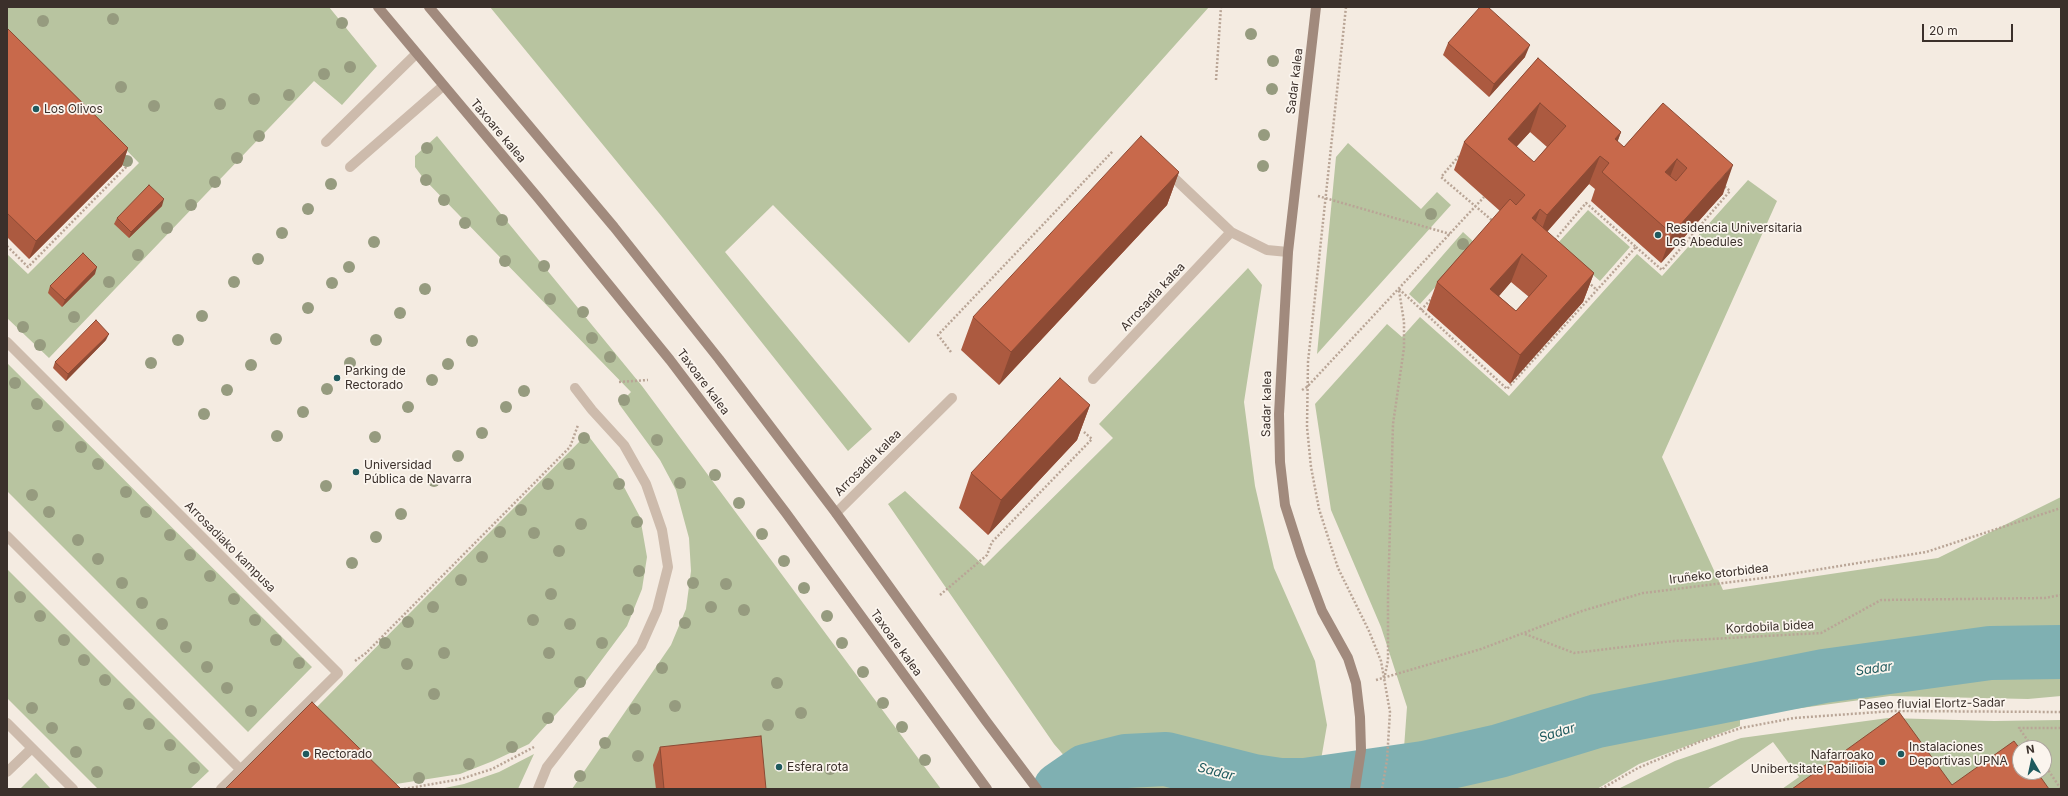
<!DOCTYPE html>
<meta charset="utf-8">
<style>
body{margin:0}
#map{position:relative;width:2068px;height:796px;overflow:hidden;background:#f4ebe1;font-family:Inter,sans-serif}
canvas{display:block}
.frame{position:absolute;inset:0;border:8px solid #3b302b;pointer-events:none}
.north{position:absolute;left:2012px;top:740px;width:40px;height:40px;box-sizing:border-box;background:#fbf5ee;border:1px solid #aea6a0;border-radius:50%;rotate:351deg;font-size:11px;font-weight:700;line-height:16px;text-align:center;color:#3b302b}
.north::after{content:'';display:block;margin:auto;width:14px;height:18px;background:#1f5a5e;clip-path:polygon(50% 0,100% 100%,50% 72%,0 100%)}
.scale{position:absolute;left:1922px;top:24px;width:91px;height:18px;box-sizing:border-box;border:2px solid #3b302b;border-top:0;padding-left:5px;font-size:12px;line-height:14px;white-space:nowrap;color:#3b302b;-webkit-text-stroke:3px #fbf5ee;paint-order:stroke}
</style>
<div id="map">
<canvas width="2068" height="796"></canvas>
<div class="frame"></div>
<div class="north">N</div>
<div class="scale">20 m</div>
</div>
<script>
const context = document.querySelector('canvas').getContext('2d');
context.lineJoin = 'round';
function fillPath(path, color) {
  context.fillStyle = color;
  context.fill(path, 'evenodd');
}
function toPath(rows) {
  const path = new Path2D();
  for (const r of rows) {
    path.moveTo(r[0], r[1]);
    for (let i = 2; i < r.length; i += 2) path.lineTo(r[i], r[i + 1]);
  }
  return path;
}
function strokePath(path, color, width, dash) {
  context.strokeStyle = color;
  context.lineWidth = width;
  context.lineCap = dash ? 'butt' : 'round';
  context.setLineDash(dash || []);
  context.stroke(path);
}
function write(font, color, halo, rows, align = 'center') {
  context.font = font + ' Inter,sans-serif';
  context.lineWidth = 3.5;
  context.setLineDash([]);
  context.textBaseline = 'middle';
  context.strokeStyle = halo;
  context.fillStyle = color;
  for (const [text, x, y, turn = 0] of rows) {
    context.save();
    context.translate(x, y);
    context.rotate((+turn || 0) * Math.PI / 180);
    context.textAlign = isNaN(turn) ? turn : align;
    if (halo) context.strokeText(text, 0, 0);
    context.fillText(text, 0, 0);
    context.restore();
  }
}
const green = toPath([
 [7,7,329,7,377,66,342,105,314,81,49,358,7,318,7,254,28,274,139,163,7,28],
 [490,7,1209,7,909,343,773,205,725,252,872,429,848,451,663,218],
 [437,136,642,386,941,789,572,789,671,645,686,609,691,571,689,538,676,490,660,460,619,404,631,392,424,179,415,167,415,156],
 [1348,143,1421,209,1437,192,1451,205,1317,354,1336,157],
 [1748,180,1777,201,1662,457,1723,590,1938,558,2061,497,2061,696,2028,699,1890,696,1742,716,1740,717,1740,726,1639,764,1597,789,1401,789,1407,707,1381,627,1331,510,1315,404,1387,324,1402,337,1420,317,1509,396,1637,254,1662,276],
 [1588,210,1630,247,1600,281,1557,244],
 [1463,232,1475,243,1420,304,1409,294],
 [1248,268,1262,285,1244,402,1255,486,1274,568,1315,661,1327,725,1316,789,1093,789,1054,744,888,504,905,491,984,566,1113,438,1099,424],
 [7,363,312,667,248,732,7,491],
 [587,434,616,472,640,517,647,557,642,589,627,626,586,681,529,744,493,761,460,774,396,784,315,709],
 [7,569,209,771,190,789,98,789,7,698],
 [1888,718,1994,721,2061,720,2061,789,1782,789,1799,777,1773,742,1707,789,1618,789,1675,761,1741,738],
 [2020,748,2044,748,2044,772,2020,772],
 [534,754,518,789,440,789,464,784,499,772],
 [36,773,51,789,20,789]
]);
const river = toPath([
 [1060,789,1086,771,1126,761,1166,759,1253,781,1280,785,1305,785,1424,768,1499,751,1597,721,1824,676,1990,653,2061,652]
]);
const path = toPath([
 [1346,7,1308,362,1307,427,1311,467,1319,509,1338,568,1369,631,1381,661,1390,712,1387,760,1382,789],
 [1216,80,1221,7],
 [1459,156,1441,177,1494,222],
 [1318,196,1450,234],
 [7,246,28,267,130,163,123,157],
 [1636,247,1662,270,1730,191,1724,186],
 [1588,282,1597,290],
 [1399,289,1507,389,1636,247,1586,203,1553,242],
 [1421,310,1433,297],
 [951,352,938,335,1113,151],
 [619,382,648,380],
 [1302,390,1307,387,1484,197],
 [940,595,987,555,992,542,1092,439,1084,432],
 [1525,634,1574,653,1674,641,1821,633,1881,600,2045,598,2061,595],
 [355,661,366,653,570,447,578,425],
 [1385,675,1388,660,1388,596,1393,424,1404,348,1404,322,1399,290],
 [1376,680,1481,649,1582,611,1643,593,1772,577,1926,552,2061,508],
 [2033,748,2019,728,2061,728],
 [2044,764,2061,789],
 [404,789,461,779,492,769,534,747],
 [1601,789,1638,768,1699,742,1741,728,1794,718,1893,711,2061,712]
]);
const lane = toPath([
 [326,142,416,54],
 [350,167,443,86],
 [538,789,547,767,641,646,657,610,668,567,662,530,646,484,624,445,592,410,575,388]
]);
const street = toPath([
 [1173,177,1231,232,1267,250,1288,252],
 [7,342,338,673,221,789],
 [1093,379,1231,232],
 [836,513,952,398],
 [7,536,240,769],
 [7,723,73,789],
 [7,772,32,748]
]);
const secondary = toPath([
 [378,7,539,199,670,360,786,513,987,789],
 [429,7,614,227,719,359,836,513,986,721,1037,789],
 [1316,7,1288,252,1279,414,1280,462,1285,505,1301,555,1322,611,1348,658,1356,683,1360,717,1361,750,1355,789]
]);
const trees = [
 [113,19],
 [43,21],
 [342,23],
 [1251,34],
 [1273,61],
 [350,67],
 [324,74],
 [121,87],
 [1272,89],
 [289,95],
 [254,99],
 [220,104],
 [154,106],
 [1264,135],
 [259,136],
 [427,148],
 [237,158],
 [127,161],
 [1263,166],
 [426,180],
 [215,182],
 [331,184],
 [444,200],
 [191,205],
 [308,209],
 [1431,214],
 [502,220],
 [465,223],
 [167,228],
 [282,233],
 [374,242],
 [1463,244],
 [138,255],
 [258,259],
 [505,261],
 [544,266],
 [349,267],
 [109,282],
 [234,282],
 [332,283],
 [425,289],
 [550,299],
 [308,308],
 [583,312],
 [400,313],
 [202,316],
 [74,317],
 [23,327],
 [592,338],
 [276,339],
 [178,340],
 [376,340],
 [472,341],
 [40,345],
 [610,357],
 [151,363],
 [350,363],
 [448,364],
 [251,365],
 [432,380],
 [15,383],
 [327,389],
 [227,390],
 [524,391],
 [624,400],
 [37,404],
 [408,407],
 [506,407],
 [303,412],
 [204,414],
 [58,426],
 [482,433],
 [277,436],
 [375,437],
 [584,438],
 [657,440],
 [81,447],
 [458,456],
 [98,464],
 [569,464],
 [715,475],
 [434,481],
 [680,483],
 [548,484],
 [619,484],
 [326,486],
 [126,492],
 [32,495],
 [739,503],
 [521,510],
 [49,512],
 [146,512],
 [401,514],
 [637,522],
 [581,524],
 [500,532],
 [534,533],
 [762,534],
 [170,535],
 [376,537],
 [78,540],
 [559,551],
 [190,555],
 [482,557],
 [98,559],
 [784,561],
 [352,563],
 [639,571],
 [210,576],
 [461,580],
 [122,583],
 [693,583],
 [726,584],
 [804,588],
 [551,594],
 [20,597],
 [234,599],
 [142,603],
 [433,607],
 [711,607],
 [628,610],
 [744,610],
 [40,616],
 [827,616],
 [255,620],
 [533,620],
 [408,622],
 [685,623],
 [162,624],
 [570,624],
 [64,640],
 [276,640],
 [385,643],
 [602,643],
 [842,643],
 [186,647],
 [444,653],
 [549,653],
 [84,660],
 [299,663],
 [407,664],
 [207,667],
 [662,668],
 [863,672],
 [105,680],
 [580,682],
 [777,683],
 [227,688],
 [434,694],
 [883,703],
 [129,704],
 [675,706],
 [32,708],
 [635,709],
 [251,711],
 [801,713],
 [548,718],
 [149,724],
 [768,725],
 [902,727],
 [52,728],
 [605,743],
 [170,745],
 [512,747],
 [76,752],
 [638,756],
 [925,760],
 [469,764],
 [194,768],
 [830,769],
 [97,772],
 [580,776],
 [419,778]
];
const wall = toPath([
 [7,28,128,148,122,166,29,259,7,237],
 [1448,43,1525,57,1489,97,1443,55],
 [1538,58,1621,132,1617,142,1624,147,1663,103,1723,194,1661,263,1591,201,1595,189,1589,184,1547,232,1594,273,1583,302,1510,384,1427,310,1437,282,1500,211,1454,170,1464,142],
 [1530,132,1547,147,1534,162,1516,147],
 [1511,282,1529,297,1516,311,1499,296],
 [1179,172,1167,205,999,385,961,350,973,317],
 [162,206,129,238,114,224,117,218],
 [95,274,62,307,48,293,50,286],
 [106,340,66,381,53,368,55,362],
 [1090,405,1077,440,988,535,959,508,971,473],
 [660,747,766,789,656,789,653,765]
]);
const shadedWall = toPath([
 [1530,45,1525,57,1489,97,1494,84],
 [1540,103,1530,132,1497,168,1508,139],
 [1621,132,1611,160,1615,139],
 [128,148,122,166,29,259,36,241],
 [1600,156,1589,184,1537,243,1547,215],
 [1677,159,1666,187,1665,172],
 [1733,165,1723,194,1661,263,1672,234],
 [1179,172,1167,205,999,385,1011,352],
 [164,199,162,206,129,238,131,232],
 [1540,209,1530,237,1532,218],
 [1522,254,1511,282,1480,318,1490,289],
 [97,267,95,274,62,307,65,300],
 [1594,273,1583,302,1510,384,1520,355],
 [109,334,106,340,66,381,68,374],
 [1090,405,1077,440,988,535,1001,500]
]);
const building = toPath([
 [1480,7,1488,7,1530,45,1494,84,1448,43,1480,7],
 [7,28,128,148,36,241,7,213,7,28],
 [1538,58,1621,132,1615,139,1624,147,1663,103,1733,165,1672,234,1602,172,1609,163,1600,156,1547,215,1540,209,1532,218,1594,273,1520,355,1437,282,1510,199,1516,205,1525,195,1464,142,1538,58],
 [1540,103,1566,126,1534,162,1508,139,1540,103],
 [1677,159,1687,168,1676,181,1665,172,1677,159],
 [1522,254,1547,276,1516,311,1490,289,1522,254],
 [1141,136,1179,172,1011,352,973,317,1141,136],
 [149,185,164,199,131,232,117,218,149,185],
 [83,253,97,267,65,300,50,286,83,253],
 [96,320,109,334,68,374,55,362,96,320],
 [1060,378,1090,405,1001,500,971,473,1060,378],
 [312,702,401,789,225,789,312,702],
 [1899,712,1952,785,2014,741,2020,749,2020,772,2037,772,2049,789,1792,789,1899,712],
 [761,736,766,789,664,789,660,747,761,736]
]);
const markers = [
 [36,109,4,"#1f5a5e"],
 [1658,235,4,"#1f5a5e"],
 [337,378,4,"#1f5a5e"],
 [356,472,4,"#1f5a5e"],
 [306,754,4,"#1f5a5e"],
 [1901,754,4,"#1f5a5e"],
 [1882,762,4,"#1f5a5e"],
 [779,767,4,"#1f5a5e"]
];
const streetNames = [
 ["Sadar kalea",1295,81,-83],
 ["Taxoare kalea",498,131,50],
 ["Arrosadia kalea",1153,297,-47],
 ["Taxoare kalea",703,382,53],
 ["Sadar kalea",1267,404,-89],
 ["Arrosadia kalea",868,463,-45],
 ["Arrosadiako kampusa",230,547,45],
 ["Iruñeko etorbidea",1719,574,-7],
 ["Kordobila bidea",1770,627,-3],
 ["Taxoare kalea",896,643,54],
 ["Paseo fluvial Elortz-Sadar",1932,704,-1]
];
const poiNames = [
 ["Los Olivos",44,109],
 ["Residencia Universitaria",1666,228],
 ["Los Abedules",1666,242],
 ["Parking de",345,371],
 ["Rectorado",345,385],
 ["Universidad",364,465],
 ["Pública de Navarra",364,479],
 ["Instalaciones",1909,747],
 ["Deportivas UPNA",1909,761],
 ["Rectorado",314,754],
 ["Nafarroako",1874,755,"right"],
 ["Unibertsitate Pabilioia",1874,769,"right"],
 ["Esfera rota",787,767]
];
const waterNames = [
 ["Sadar",1874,669,-8],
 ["Sadar",1557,733,-17],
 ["Sadar",1216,772,14]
];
fillPath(green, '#b8c4a0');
strokePath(river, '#7fb0b2', 54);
strokePath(path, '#b9a596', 2.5, [2, 2]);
strokePath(lane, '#cdbbac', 10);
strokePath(street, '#cdbbac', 10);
strokePath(secondary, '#a18a7d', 10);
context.fillStyle = '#969b7f';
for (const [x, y] of trees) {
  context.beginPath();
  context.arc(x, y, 6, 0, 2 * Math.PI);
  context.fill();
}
fillPath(wall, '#ac5a40');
fillPath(shadedWall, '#8c4a34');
fillPath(building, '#c8694b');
strokePath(building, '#8c4a34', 1);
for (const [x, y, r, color] of markers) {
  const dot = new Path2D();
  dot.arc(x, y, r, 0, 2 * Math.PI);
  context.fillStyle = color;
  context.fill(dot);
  strokePath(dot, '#fbf5ee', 1.5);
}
write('12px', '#3b302b', '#fbf5ee', streetNames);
write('12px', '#3b302b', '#fbf5ee', poiNames, 'left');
write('italic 13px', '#1f5a5e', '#fbf5ee', waterNames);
</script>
